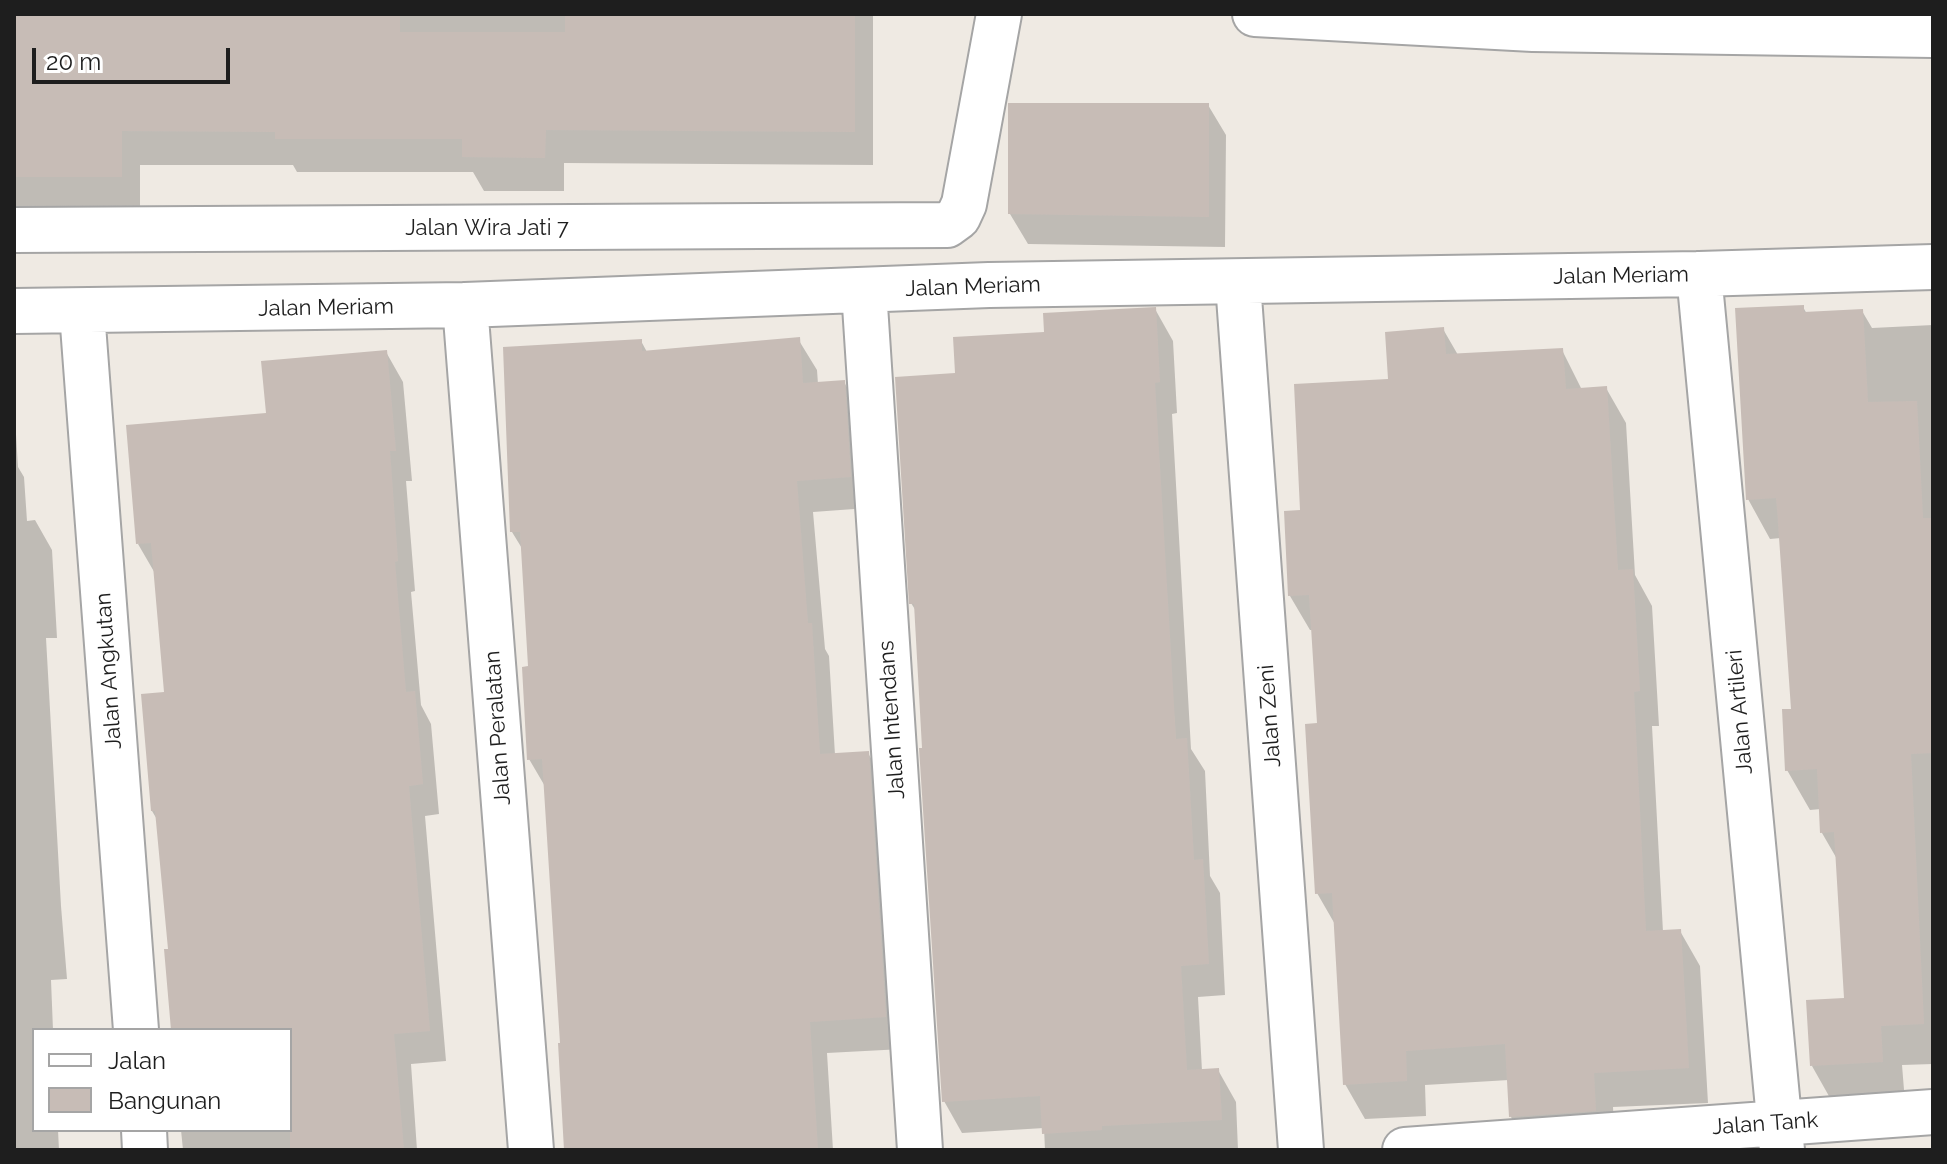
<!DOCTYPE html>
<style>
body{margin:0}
#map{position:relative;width:1947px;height:1164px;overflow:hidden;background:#efeae3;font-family:Raleway,sans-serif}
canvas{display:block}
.frame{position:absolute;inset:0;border:16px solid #1e1e1e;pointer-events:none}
.legend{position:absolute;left:32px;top:1028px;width:260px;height:104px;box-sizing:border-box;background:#fff;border:2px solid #a5a5a5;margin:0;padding:10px 14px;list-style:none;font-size:24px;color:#1e1e1e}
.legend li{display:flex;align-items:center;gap:16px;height:40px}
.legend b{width:40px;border:2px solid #a5a5a5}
.scale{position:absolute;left:32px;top:48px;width:198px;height:36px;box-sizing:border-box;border:4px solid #1e1e1e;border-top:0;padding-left:10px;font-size:24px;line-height:28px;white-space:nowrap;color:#1e1e1e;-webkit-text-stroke:6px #fff;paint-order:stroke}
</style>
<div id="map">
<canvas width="1947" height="1164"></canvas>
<div class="frame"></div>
<ul class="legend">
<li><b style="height:10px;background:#fff"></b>Jalan</li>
<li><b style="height:22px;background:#c7bcb6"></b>Bangunan</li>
</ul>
<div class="scale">20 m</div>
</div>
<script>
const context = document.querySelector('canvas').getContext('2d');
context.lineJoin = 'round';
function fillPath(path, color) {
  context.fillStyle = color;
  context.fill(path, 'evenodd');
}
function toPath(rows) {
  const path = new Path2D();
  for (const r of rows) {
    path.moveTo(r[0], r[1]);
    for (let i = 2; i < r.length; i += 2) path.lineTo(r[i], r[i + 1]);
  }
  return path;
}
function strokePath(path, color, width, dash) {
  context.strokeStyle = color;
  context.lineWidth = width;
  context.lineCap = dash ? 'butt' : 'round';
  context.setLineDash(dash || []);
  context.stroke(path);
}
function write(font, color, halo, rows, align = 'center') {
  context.font = font + ' Raleway,sans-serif';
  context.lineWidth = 7;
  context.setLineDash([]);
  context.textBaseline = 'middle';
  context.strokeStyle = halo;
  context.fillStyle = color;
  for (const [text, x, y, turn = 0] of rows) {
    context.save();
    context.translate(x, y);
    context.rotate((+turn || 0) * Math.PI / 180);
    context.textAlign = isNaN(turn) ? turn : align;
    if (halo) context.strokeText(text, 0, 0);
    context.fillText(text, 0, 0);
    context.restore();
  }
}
const shadow = toPath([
 [14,14,873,14,873,165,564,163,564,191,484,191,473,172,297,172,293,165,140,165,140,211,14,210],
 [1208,105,1226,135,1225,247,1028,244,1010,214],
 [1803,307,1807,314,1862,311,1872,328,1933,325,1933,1064,1902,1065,1905,1102,1834,1105,1812,1066,1846,1000,1837,859,1822,833,1821,809,1810,810,1787,770,1793,711,1781,538,1770,539,1748,499],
 [1155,309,1173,341,1177,413,1172,414,1191,749,1205,771,1210,876,1220,893,1225,995,1198,997,1202,1071,1218,1070,1236,1102,1238,1150,1045,1150,1044,1128,962,1133,944,1101,916,611,911,603,958,375,1046,334],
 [1443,329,1458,355,1562,350,1582,390,1606,388,1626,423,1635,575,1652,606,1659,726,1652,726,1663,932,1680,931,1700,966,1708,1103,1613,1107,1615,1146,1530,1150,1511,1117,1509,1080,1425,1085,1426,1116,1365,1119,1345,1084,1336,926,1317,893,1319,725,1313,630,1310,630,1290,596,1302,512,1390,380],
 [798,339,817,370,818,384,844,382,862,414,868,508,813,512,825,649,829,656,835,755,868,753,886,785,903,1049,827,1053,833,1150,566,1150,562,1045,546,788,529,759,530,668,523,550,512,532,641,341,647,352],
 [386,352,403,382,412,481,406,481,415,591,411,592,421,705,431,724,439,814,425,816,446,1061,411,1064,417,1150,183,1150,181,1130,290,1130,290,1030,173,1030,170,951,158,821,152,811,166,694,156,575,138,544,268,415],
 [14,402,18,467,24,477,27,521,35,520,52,550,57,638,46,638,61,906,67,979,51,980,53,1030,34,1030,34,1130,58,1130,59,1150,14,1150]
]);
const building = toPath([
 [14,14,400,14,400,32,565,32,565,14,855,14,855,132,546,130,545,158,462,157,462,139,275,139,275,132,122,131,122,177,14,177],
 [1008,103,1209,103,1209,217,1008,214],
 [1804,305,1804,312,1863,309,1868,402,1917,401,1923,518,1933,518,1933,753,1911,754,1924,1024,1881,1026,1883,1062,1810,1066,1806,1000,1844,998,1834,832,1820,833,1817,769,1785,771,1782,709,1791,709,1777,509,1776,498,1746,500,1735,308],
 [1156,307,1160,382,1155,383,1176,739,1187,738,1194,860,1203,859,1209,964,1181,966,1187,1070,1219,1068,1222,1120,1102,1126,1102,1130,1042,1134,1040,1096,942,1102,919,748,922,748,914,604,909,604,895,377,955,373,953,337,1044,332,1043,313],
 [1444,327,1446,354,1563,348,1566,389,1607,386,1618,570,1633,569,1640,691,1634,692,1646,931,1681,929,1689,1068,1594,1073,1596,1111,1509,1117,1505,1044,1406,1051,1407,1081,1343,1085,1332,893,1315,894,1305,724,1317,723,1309,595,1288,596,1284,511,1300,510,1294,384,1388,379,1385,332],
 [800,337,803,383,845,380,851,477,797,481,808,623,812,623,820,754,869,751,886,1017,810,1022,818,1150,564,1150,558,1043,560,1043,542,759,527,760,522,667,528,666,520,532,510,532,503,347,642,339,642,351],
 [387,350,396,451,390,451,398,561,395,562,406,692,415,691,423,784,409,786,430,1031,394,1034,404,1150,290,1150,290,1030,171,1030,164,949,168,949,155,811,151,811,141,694,164,692,151,543,136,544,126,425,266,413,261,361]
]);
const minor = toPath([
 [1255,14,1533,29,1933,35],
 [14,230,947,225,958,217,964,204,999,14],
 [1699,274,1782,1150],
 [1238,283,1301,1150],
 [864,290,920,1150],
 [465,305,531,1150],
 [14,311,465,305,989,285,1699,274,1933,267],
 [82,312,136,1030],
 [144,1130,145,1150],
 [1405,1150,1933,1112]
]);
const streetNames = [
 ["Jalan Wira Jati 7",487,228],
 ["Jalan Meriam",1621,276,-1],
 ["Jalan Meriam",973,287,-2],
 ["Jalan Meriam",326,308,-1],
 ["Jalan Angkutan",109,671,-94],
 ["Jalan Artileri",1740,712,-95],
 ["Jalan Zeni",1270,716,-94],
 ["Jalan Intendans",892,720,-94],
 ["Jalan Peralatan",498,728,-94],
 ["Jalan Tank",1765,1124,-4]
];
fillPath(shadow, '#0003');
fillPath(building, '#c7bcb6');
strokePath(minor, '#a5a5a5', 48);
strokePath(minor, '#fff', 44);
write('22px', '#1e1e1e', '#fff', streetNames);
</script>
